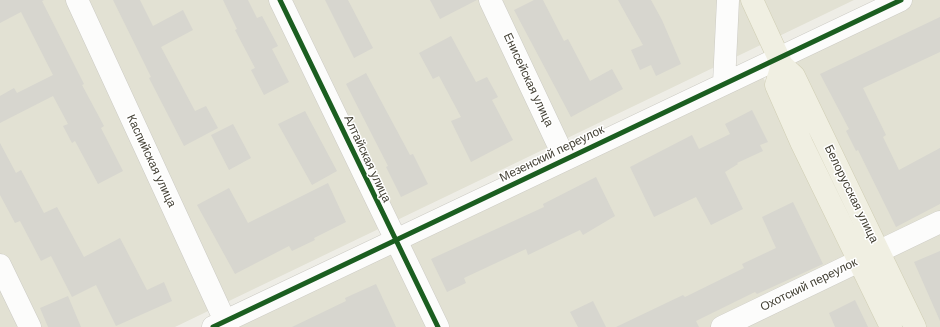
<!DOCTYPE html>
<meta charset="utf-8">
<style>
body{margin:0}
canvas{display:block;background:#eeede6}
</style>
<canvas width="940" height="327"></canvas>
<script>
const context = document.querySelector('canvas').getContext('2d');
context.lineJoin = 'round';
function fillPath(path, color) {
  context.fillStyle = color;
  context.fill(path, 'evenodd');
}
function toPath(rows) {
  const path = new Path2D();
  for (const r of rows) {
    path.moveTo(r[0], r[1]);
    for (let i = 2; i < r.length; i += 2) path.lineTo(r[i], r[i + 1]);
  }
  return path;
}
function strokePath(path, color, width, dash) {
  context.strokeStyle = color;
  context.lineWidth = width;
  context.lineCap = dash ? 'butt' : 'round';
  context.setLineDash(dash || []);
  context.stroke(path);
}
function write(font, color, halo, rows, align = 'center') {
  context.font = font + ' Helvetica,sans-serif';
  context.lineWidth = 3;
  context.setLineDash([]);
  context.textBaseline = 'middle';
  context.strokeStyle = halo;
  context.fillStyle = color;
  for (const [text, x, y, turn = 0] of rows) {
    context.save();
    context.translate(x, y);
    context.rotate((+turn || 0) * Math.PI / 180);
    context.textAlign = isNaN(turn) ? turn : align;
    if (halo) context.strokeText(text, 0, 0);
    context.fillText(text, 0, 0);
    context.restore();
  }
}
const residential = toPath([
 [0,0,854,0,175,327,0,327],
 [912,0,940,0,940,220,885,245,794,56],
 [762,75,851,261,719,327,444,327,403,243],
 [940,225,940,327,921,327,885,251],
 [391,247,430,327,220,327],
 [855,275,880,327,747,327]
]);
const building = toPath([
 [0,0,44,0,42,1,84,84,82,85,104,126,101,128,123,171,98,184,75,141,72,143,63,126,68,124,53,96,0,123,0,96,14,88,17,93,53,75,21,12,0,23],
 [113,0,140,0,153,26,183,10,193,30,161,47,195,111,206,106,218,128,184,146,149,78,151,77],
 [223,0,248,0,257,18,262,16,278,46,272,49,289,82,264,95,251,70,255,68,235,30,237,29],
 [325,0,348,0,373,48,354,58],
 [430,0,477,0,440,19],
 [534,0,543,0,564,41,568,39,590,81,612,69,623,89,571,117,514,10],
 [618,0,651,0,662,20,681,64,656,76,651,65,640,70,631,50,643,45],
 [940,17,940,52,863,88,886,135,883,137,899,170,940,148,940,204,896,227,858,150,856,151,846,131,849,129,820,74],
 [451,36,476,82,487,77,498,97,492,100,513,140,471,162,451,121,461,117,439,76,433,79,419,53],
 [366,73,410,155,413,154,428,184,401,197,386,167,388,166,346,84],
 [752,110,768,142,760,145,763,151,737,163,738,164,725,172,743,209,711,225,696,197,654,217,630,167,692,135,699,149,730,134,725,124],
 [305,111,337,171,312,185,278,124],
 [233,124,251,158,229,170,211,135],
 [0,143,16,173,21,170,44,213,57,207,84,257,120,238,147,290,164,282,172,301,116,326,96,285,72,297,51,256,41,261,20,221,15,223,0,195],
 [596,177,615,216,583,235,580,230,528,255,526,249,464,278,466,283,447,292,431,259,544,207,543,204],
 [328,183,346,222,314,238,315,240,292,251,289,246,235,274,197,205,229,188,248,223],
 [793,202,823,264,757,294,755,292,696,321,699,327,616,327,683,295,685,297,744,268,742,264,776,248,762,217],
 [940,251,940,321,914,262],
 [376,284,396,327,292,327,346,301,345,298],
 [68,296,81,327,48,327,40,308],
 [855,300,868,327,835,327,829,313],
 [593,301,606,327,578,327,570,312]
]);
const minor = toPath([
 [77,0,225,321],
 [280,0,438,327],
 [490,0,565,159],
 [724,83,728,0],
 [0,265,30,327],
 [213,327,901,0],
 [722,327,940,222]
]);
const major = toPath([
 [752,0,782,65,794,76,915,327],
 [782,65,776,85,802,144,891,327]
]);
const cycleway = toPath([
 [280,0,438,327],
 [213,327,901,0]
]);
const streetNames = [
 ["Енисейская улица",528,80,65],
 ["Мезенский переулок",552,154,-26],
 ["Алтайская улица",367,159,65],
 ["Каспийская улица",151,161,65],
 ["Белорусская улица",851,194,64],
 ["Охотский переулок",809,285,-26]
];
fillPath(residential, '#e2e1d3');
fillPath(building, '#d7d6cf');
strokePath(minor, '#cccbc4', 23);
strokePath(major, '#d0ceb4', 23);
strokePath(minor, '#fcfcfb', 22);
strokePath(major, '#f0efe2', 22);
strokePath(cycleway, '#1b5e20', 5);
write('12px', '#434034', '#fff', streetNames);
</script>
